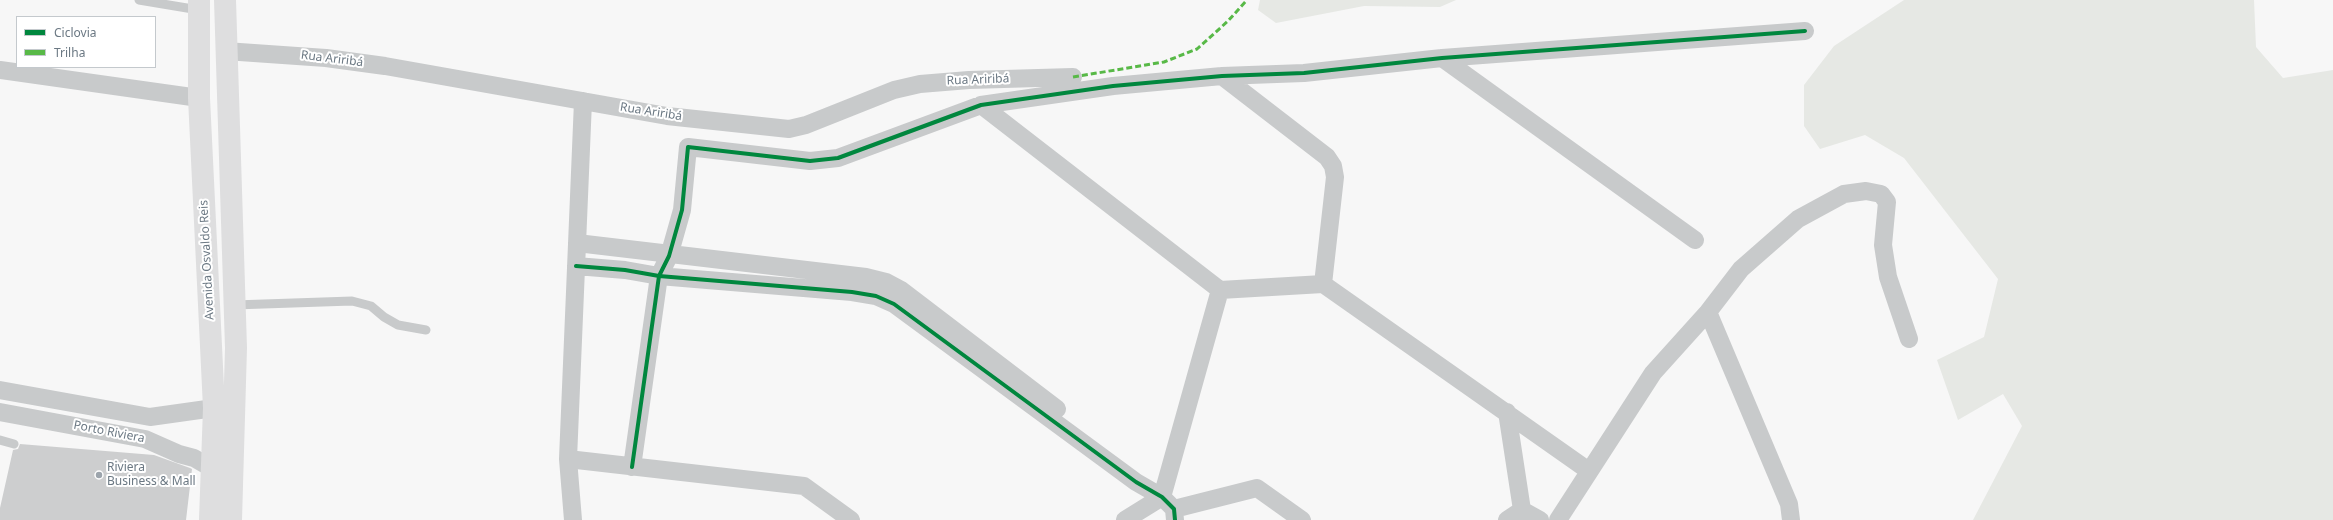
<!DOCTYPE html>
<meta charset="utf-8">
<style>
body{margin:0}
#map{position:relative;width:2333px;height:520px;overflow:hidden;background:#f7f7f7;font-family:"Noto Sans",sans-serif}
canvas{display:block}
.legend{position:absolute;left:16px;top:16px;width:140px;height:52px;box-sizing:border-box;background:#fff;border:1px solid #c4c9cd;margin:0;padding:5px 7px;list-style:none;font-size:12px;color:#6b7883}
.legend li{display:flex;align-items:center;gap:8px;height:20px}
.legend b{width:20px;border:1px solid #c4c9cd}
</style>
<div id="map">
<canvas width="2333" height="520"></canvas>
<ul class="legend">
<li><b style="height:5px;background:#00873e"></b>Ciclovia</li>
<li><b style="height:5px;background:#58b947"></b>Trilha</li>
</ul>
</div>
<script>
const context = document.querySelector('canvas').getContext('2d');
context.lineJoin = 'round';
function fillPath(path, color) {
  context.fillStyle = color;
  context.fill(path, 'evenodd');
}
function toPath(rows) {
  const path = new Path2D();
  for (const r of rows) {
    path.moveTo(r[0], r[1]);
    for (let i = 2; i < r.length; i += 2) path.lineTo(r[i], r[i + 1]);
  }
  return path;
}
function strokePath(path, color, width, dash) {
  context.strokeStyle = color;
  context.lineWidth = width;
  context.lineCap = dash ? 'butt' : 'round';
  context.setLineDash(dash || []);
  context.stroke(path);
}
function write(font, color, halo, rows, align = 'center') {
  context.font = font + ' "Noto Sans",sans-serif';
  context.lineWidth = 4;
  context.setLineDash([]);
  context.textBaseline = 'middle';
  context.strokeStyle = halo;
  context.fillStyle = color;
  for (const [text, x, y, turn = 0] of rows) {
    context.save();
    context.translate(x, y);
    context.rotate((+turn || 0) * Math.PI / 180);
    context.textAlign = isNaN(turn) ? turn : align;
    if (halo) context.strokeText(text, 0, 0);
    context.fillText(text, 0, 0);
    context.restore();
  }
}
const green = toPath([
 [1260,0,1456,0,1440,7,1364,6,1276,23,1258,10],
 [1904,0,2254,0,2256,47,2283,78,2333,70,2333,520,1973,520,2022,426,2003,394,1958,420,1937,360,1984,337,1998,279,1904,158,1865,135,1820,149,1804,126,1804,85,1834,46]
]);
const building = toPath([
 [20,444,154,455,190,468,192,469,186,520,0,520,0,508,13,450,18,449]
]);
const lane = toPath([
 [139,0,199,10],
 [234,305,352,301,371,306,384,317,398,325,426,330],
 [0,440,14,444]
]);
const street = toPath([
 [225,51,326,58,385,66,667,116,789,129,806,125,894,90,920,84,969,80,1073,77],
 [1442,58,1695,240],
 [0,70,199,98],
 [1222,76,1327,157,1333,166,1335,177,1323,284,1589,471],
 [981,105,1220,290],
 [577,243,866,277,886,282,901,290,1057,409],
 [576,266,625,270,659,276,852,292,876,296,894,304,1136,482,1162,497,1174,509,1175,520],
 [1708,312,1789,504,1791,520],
 [0,390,150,417,214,408],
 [0,412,145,439,179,454,194,458,213,469],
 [1507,412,1522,510,1540,520],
 [568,459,804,486,851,520],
 [632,467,659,276,669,256,682,210,688,147,810,161,838,158,981,105,1113,86,1222,76,1304,73,1442,58,1805,31],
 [1174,509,1257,488,1302,520],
 [573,520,568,459,583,101],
 [1125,520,1162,497,1220,290,1323,284],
 [1507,520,1522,510],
 [1558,520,1653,373,1708,312,1741,269,1798,219,1844,194,1866,191,1881,194,1887,202,1883,245,1888,277,1909,339]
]);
const primary = toPath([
 [199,0,199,98,214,408,210,520],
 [225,0,236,348,231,520]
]);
const quiet = toPath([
 [1073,77,1164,62,1197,49,1228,21,1247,0]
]);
const cycleway = toPath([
 [576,266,625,270,659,276,852,292,876,296,894,304,1136,482,1162,497,1174,509,1175,520],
 [632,467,659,276,669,256,682,210,688,147,810,161,838,158,981,105,1113,86,1222,76,1304,73,1442,58,1805,31]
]);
const markers = [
 [99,475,4,"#9ca4ac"]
];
const streetNames = [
 ["Rua Ariribá",332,59,7],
 ["Rua Ariribá",978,80,-2],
 ["Rua Ariribá",651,112,9],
 ["Avenida Osvaldo Reis",207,260,-93],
 ["Porto Riviera",109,432,11]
];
const poiNames = [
 ["Riviera",107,468],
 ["Business & Mall",107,482]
];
fillPath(green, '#e6e8e4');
fillPath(building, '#cdcecf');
strokePath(lane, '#c8cacb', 9);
strokePath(street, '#c8cacb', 18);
strokePath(primary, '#dededf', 22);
strokePath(quiet, '#58b947', 3, [6, 3]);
strokePath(cycleway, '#00873e', 4);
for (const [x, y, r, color] of markers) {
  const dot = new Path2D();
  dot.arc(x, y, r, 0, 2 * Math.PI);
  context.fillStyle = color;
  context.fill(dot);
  strokePath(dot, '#fff', 1.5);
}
write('12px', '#6b7883', '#fff', streetNames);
write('12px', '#6b7883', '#fff', poiNames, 'left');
</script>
